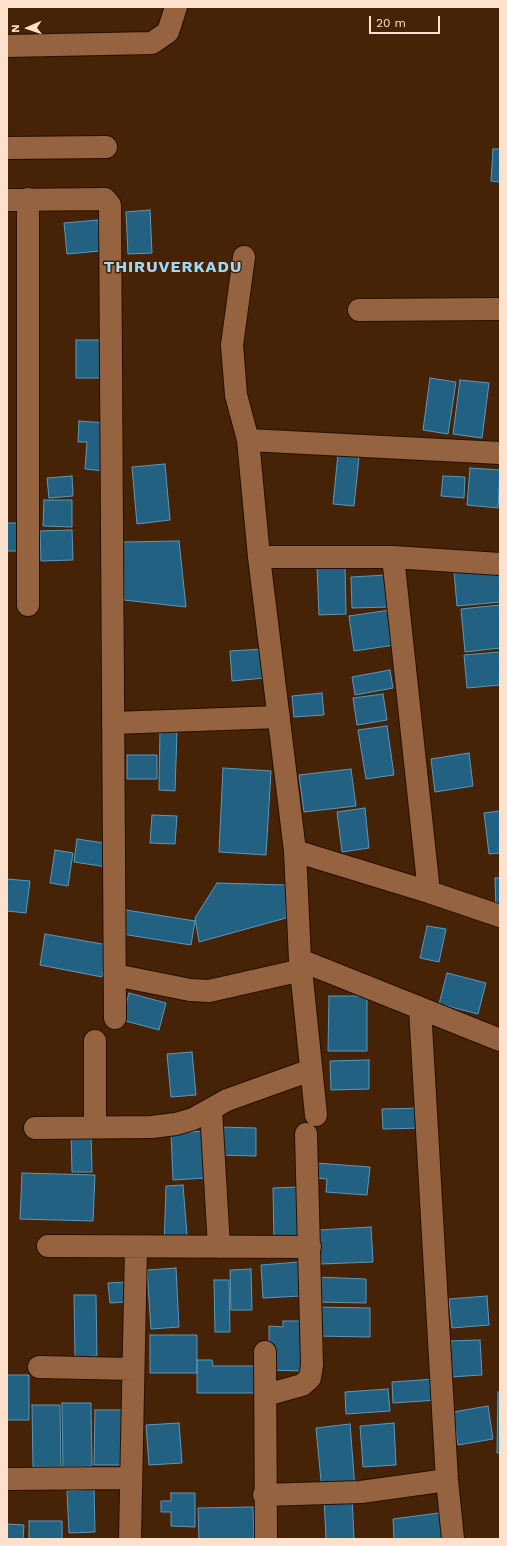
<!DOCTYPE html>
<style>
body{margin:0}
#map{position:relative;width:507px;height:1546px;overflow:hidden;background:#462306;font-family:"Work Sans",sans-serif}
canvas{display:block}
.frame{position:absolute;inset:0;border:8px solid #fee1cd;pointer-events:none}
.north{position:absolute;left:8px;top:8px;width:40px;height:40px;-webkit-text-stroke:3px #462306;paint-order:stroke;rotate:268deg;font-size:11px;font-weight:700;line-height:16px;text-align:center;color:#fee1cd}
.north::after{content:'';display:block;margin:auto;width:14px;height:18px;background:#fee1cd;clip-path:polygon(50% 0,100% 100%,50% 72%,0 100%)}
.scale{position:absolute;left:369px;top:16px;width:71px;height:18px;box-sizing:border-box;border:2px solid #fee1cd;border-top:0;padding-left:5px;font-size:12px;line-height:14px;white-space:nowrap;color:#fee1cd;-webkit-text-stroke:3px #462306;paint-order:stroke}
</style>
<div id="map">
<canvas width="507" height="1546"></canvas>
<div class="frame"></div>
<div class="north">N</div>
<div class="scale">20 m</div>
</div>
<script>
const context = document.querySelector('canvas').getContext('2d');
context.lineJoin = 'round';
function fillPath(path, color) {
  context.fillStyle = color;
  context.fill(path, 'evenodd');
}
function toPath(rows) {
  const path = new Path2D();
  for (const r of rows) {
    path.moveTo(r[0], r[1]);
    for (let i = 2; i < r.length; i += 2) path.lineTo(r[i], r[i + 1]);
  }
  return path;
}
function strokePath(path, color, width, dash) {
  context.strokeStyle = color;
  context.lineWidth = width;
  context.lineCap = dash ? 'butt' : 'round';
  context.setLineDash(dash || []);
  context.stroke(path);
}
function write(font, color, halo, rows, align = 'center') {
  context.font = font + ' "Work Sans",sans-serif';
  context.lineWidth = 3;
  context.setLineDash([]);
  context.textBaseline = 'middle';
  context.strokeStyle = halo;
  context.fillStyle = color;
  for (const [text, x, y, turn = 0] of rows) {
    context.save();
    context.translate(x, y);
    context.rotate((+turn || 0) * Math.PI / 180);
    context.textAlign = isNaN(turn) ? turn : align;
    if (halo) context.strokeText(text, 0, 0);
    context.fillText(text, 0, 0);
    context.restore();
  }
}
const building = toPath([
 [493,149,500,149,500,182,491,181,493,149],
 [150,210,152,253,128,254,126,212,150,210],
 [98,220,100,251,67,254,64,223,98,220],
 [76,340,102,340,102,378,76,378,76,340],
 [430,378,456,382,448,434,423,430,430,378],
 [460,380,489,383,482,438,453,434,460,380],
 [79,421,107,423,104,471,85,469,87,442,78,442,79,421],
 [338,454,359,457,354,506,333,504,338,454],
 [165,464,170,520,137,524,132,467,165,464],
 [470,468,500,470,498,508,467,505,470,468],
 [72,476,73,496,49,498,47,478,72,476],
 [443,476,465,477,464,498,441,496,443,476],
 [44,500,72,500,72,527,43,526,44,500],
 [7,523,23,523,17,551,7,551,7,523],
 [72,530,73,560,41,561,40,531,72,530],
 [179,541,186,607,124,600,123,542,179,541],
 [345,566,346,614,319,615,317,567,345,566],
 [500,569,500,602,457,606,454,572,500,569],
 [387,575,389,607,352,608,351,577,387,575],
 [500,605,500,648,465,652,461,609,500,605],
 [390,610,395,645,354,651,349,616,390,610],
 [263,649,265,678,232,681,230,651,263,649],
 [500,652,500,685,467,688,464,655,500,652],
 [390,670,393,688,355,695,352,677,390,670],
 [322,693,324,715,294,717,292,696,322,693],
 [383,694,387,720,357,725,353,698,383,694],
 [387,726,394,775,366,779,358,730,387,726],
 [160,732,177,732,175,791,159,790,160,732],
 [469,753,473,786,435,792,431,759,469,753],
 [127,755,157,755,157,779,127,779,127,755],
 [223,768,271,771,266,855,219,852,223,768],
 [351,769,356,806,304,812,299,775,351,769],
 [365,808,369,848,342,852,337,812,365,808],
 [500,811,500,853,489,854,484,813,500,811],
 [152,815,177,816,175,844,150,843,152,815],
 [77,839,111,844,107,867,74,862,77,839],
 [55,850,73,853,68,886,50,883,55,850],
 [495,878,500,878,500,910,496,910,495,878],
 [7,879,30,881,26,913,7,911,7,879],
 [217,883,286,885,286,918,199,942,195,918,217,883],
 [126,910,195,921,191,945,122,934,126,910],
 [427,926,446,929,439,962,420,958,427,926],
 [45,934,108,945,102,977,40,965,45,934],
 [447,973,486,983,478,1014,439,1004,447,973],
 [129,993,166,1003,159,1030,122,1020,129,993],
 [329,996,367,996,367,1051,328,1051,329,996],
 [192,1052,196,1095,171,1097,167,1054,192,1052],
 [369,1060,369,1089,331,1090,330,1061,369,1060],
 [423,1108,424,1128,383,1129,382,1109,423,1108],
 [218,1127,256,1128,256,1156,217,1155,218,1127],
 [71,1131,91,1131,92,1172,72,1172,71,1131],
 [204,1131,206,1178,173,1180,171,1133,204,1131],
 [316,1163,370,1167,367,1195,326,1192,327,1179,315,1178,316,1163],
 [22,1173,95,1175,93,1221,20,1219,22,1173],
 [183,1185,188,1246,164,1247,166,1186,183,1185],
 [299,1187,301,1241,274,1241,273,1188,299,1187],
 [371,1227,373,1262,321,1264,319,1230,371,1227],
 [299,1262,301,1296,263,1298,261,1265,299,1262],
 [176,1268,179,1327,151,1329,147,1270,176,1268],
 [251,1269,252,1310,231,1310,230,1270,251,1269],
 [316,1277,366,1279,366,1303,315,1302,316,1277],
 [214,1280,229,1280,230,1332,215,1332,214,1280],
 [127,1282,128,1302,110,1303,108,1283,127,1282],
 [74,1295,96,1295,97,1356,75,1357,74,1295],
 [487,1296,489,1325,452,1328,449,1299,487,1296],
 [316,1307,370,1308,370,1337,315,1336,316,1307],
 [283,1321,304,1321,303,1371,269,1370,269,1326,283,1327,283,1321],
 [150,1335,197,1335,197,1373,150,1373,150,1335],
 [480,1340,482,1375,450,1377,449,1341,480,1340],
 [197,1360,212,1360,213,1366,254,1366,254,1393,197,1393,197,1360],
 [7,1375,29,1375,29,1420,7,1420,7,1375],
 [435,1379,437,1400,393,1403,392,1382,435,1379],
 [388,1389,390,1411,346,1414,345,1392,388,1389],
 [498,1392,500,1392,500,1453,497,1453,498,1392],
 [62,1403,91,1403,92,1466,63,1467,62,1403],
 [32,1405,60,1405,61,1467,33,1467,32,1405],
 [488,1406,493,1439,458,1445,453,1412,488,1406],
 [95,1410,125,1410,124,1465,94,1465,95,1410],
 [179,1423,182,1463,149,1465,146,1425,179,1423],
 [394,1423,396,1465,363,1467,360,1426,394,1423],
 [350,1424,355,1488,322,1491,316,1428,350,1424],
 [94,1489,95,1532,69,1533,67,1491,94,1489],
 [171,1493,195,1493,195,1527,171,1526,171,1512,161,1512,161,1501,171,1501,171,1493],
 [352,1495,354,1539,326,1539,324,1497,352,1495],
 [253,1507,254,1539,199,1539,198,1508,253,1507],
 [439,1513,443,1539,394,1539,393,1519,439,1513],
 [29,1521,62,1521,62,1539,29,1539,29,1521],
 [7,1524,24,1525,23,1539,7,1539,7,1524]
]);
const minor = toPath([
 [7,46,152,43,168,32,176,7],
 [7,148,106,147],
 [28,199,28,605],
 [7,200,105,199,110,205,115,1018],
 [244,257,232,345,236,395,248,440],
 [359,310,500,309],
 [259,557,393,557,500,564],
 [393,557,429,892],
 [113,723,279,717],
 [295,851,429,892,500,916],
 [300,960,500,1040],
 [115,975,190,990,209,991,302,970],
 [420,1008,447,1480,453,1539],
 [211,1110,219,1247],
 [316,1115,300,960,295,851,259,557,248,440,500,453],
 [95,1127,95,1041],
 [35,1128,152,1127,176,1124,193,1119,227,1100,311,1070],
 [48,1246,310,1247],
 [265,1352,266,1539],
 [39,1367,133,1369],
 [266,1395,302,1385,310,1378,312,1365,306,1134],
 [7,1479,131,1478],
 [264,1495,361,1492,447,1480],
 [130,1539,136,1247]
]);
const districtNames = [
 ["THIRUVERKADU",173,267]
];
fillPath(building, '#226182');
strokePath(building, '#5b98bc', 1);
strokePath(minor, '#260f00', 24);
strokePath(minor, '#95633f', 22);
context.letterSpacing = '1px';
write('bold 16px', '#9edaff', '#462306', districtNames);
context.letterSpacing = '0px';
</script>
